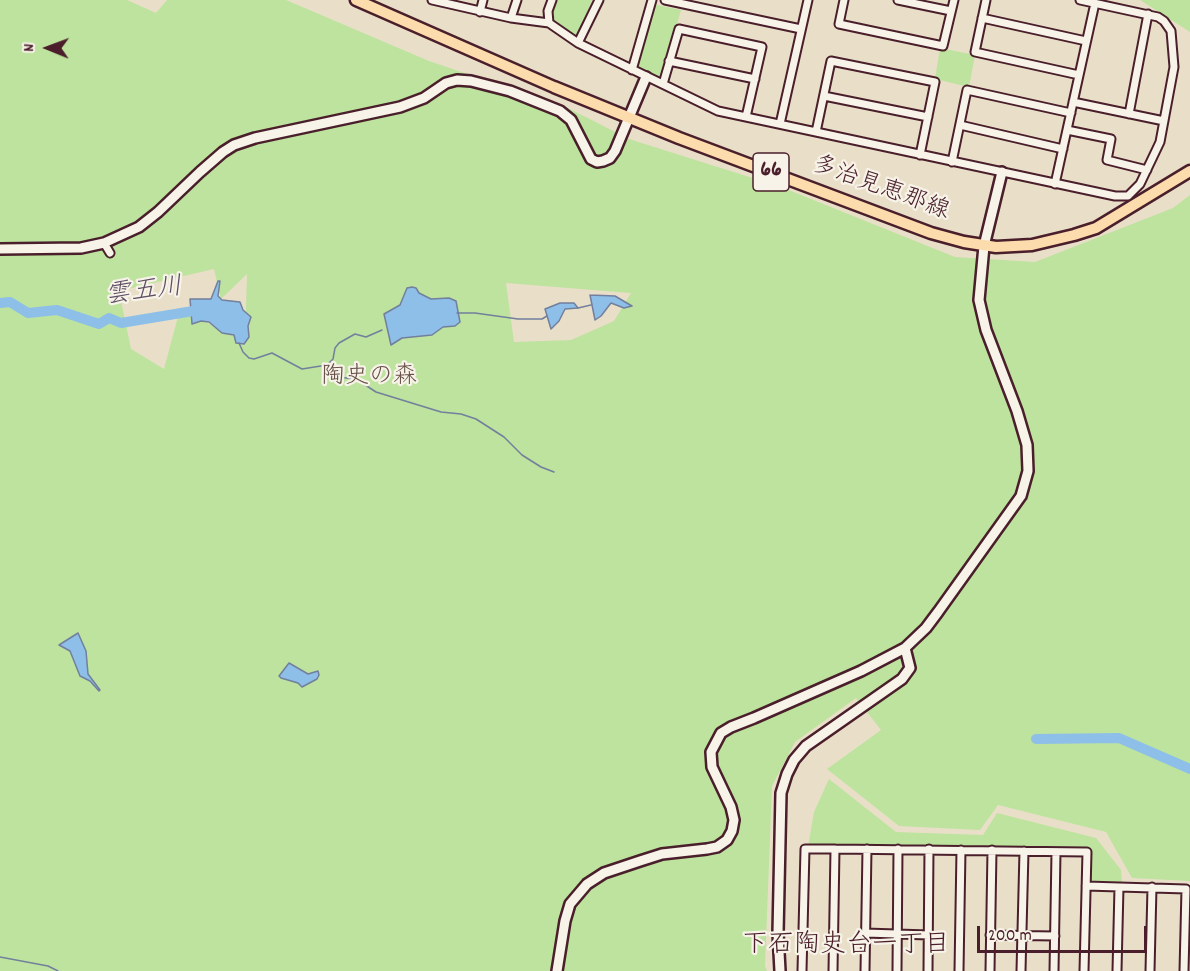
<!DOCTYPE html>
<meta charset="utf-8">
<style>
body{margin:0}
#map{position:relative;width:1190px;height:971px;overflow:hidden;background:#e9dfc8;font-family:Dekko,sans-serif}
canvas{display:block}
.north{position:absolute;left:18px;top:18px;width:60px;height:60px;-webkit-text-stroke:4px #f7f3e8;paint-order:stroke;rotate:271deg;font-size:16px;font-weight:700;line-height:24px;text-align:center;color:#4a1f2b}
.north::after{content:'';display:block;margin:auto;width:21px;height:27px;background:#4a1f2b;clip-path:polygon(50% 0,100% 100%,50% 72%,0 100%)}
.scale{position:absolute;left:977px;top:926px;width:170px;height:27px;box-sizing:border-box;border:3px solid #4a1f2b;border-top:0;padding-left:8px;font-size:18px;line-height:21px;white-space:nowrap;color:#4a1f2b;-webkit-text-stroke:4px #f7f3e8;paint-order:stroke}
</style>
<div id="map">
<canvas width="1190" height="971"></canvas>
<div class="north">N</div>
<div class="scale">200 m</div>
</div>
<script>
const context = document.querySelector('canvas').getContext('2d');
context.lineJoin = 'round';
function fillPath(path, color) {
  context.fillStyle = color;
  context.fill(path, 'evenodd');
}
function toPath(rows) {
  const path = new Path2D();
  for (const r of rows) {
    path.moveTo(r[0], r[1]);
    for (let i = 2; i < r.length; i += 2) path.lineTo(r[i], r[i + 1]);
  }
  return path;
}
function strokePath(path, color, width, dash) {
  context.strokeStyle = color;
  context.lineWidth = width;
  context.lineCap = dash ? 'butt' : 'round';
  context.setLineDash(dash || []);
  context.stroke(path);
}
function write(font, color, halo, rows, align = 'center') {
  context.font = font + ' Dekko,"Klee One",sans-serif';
  context.lineWidth = 4.5;
  context.setLineDash([]);
  context.textBaseline = 'middle';
  context.strokeStyle = halo;
  context.fillStyle = color;
  for (const [text, x, y, turn = 0] of rows) {
    context.save();
    context.translate(x, y);
    context.rotate((+turn || 0) * Math.PI / 180);
    context.textAlign = isNaN(turn) ? turn : align;
    if (halo) context.strokeText(text, 0, 0);
    context.fillText(text, 0, 0);
    context.restore();
  }
}
const green = toPath([
 [0,0,127,0,156,13,167,0,286,0,429,61,568,108,629,139,781,187,955,257,1035,262,1173,208,1190,195,1190,881,1132,878,1106,832,998,805,980,830,899,826,827,769,881,730,856,698,795,742,772,786,765,966,767,971,0,971],
 [214,269,221,299,247,274,245,342,180,309,164,369,131,349,119,291],
 [506,283,630,293,631,293,614,321,571,340,514,342],
 [555,0,592,0,576,39,555,22,552,11],
 [1140,0,1190,0,1190,32],
 [657,5,681,10,662,77,659,78,637,67,636,65,652,8],
 [940,48,975,55,969,87,935,79],
 [829,779,896,832,983,835,997,813,1096,838,1121,870,1122,884,1089,884,1089,850,808,847,814,812]
]);
const water = toPath([
 [218,281,220,281,218,296,222,300,240,302,243,310,251,317,248,326,249,337,244,344,236,343,234,335,222,333,209,322,201,321,192,324,190,299,211,299,218,281],
 [412,287,416,288,419,293,431,299,449,298,456,301,460,322,455,326,443,327,432,335,402,338,391,345,384,314,400,305,407,288,412,287],
 [590,295,615,296,632,306,624,308,611,303,601,316,595,320,590,295],
 [560,303,574,303,578,308,565,309,559,321,551,329,545,309,560,303],
 [78,633,86,651,88,674,100,690,99,691,90,681,80,676,70,651,59,645,78,633],
 [289,663,308,674,318,671,319,675,317,679,302,687,298,683,281,678,279,676,289,663]
]);
const stream = toPath([
 [578,308,591,305],
 [457,313,475,313,518,319,542,319,547,316],
 [239,343,243,352,249,358,254,359,272,353,302,369,327,365,333,359,335,348,339,343,355,334,366,337,382,330],
 [329,363,337,377,356,379,376,392,441,412,461,414,476,419,504,437,522,455,541,467,554,472],
 [0,957,48,966,58,971]
]);
const river = toPath([
 [0,303,10,302,28,313,57,310,99,324,109,318,121,323,205,309],
 [1036,739,1119,738,1190,769]
]);
const street = toPath([
 [432,0,511,18,549,23,578,43,718,111,1115,196,1128,196,1140,184,1160,142,1174,67,1171,31,1164,21,1158,17,1080,0],
 [665,0,801,29],
 [844,0,839,24,943,46,954,0],
 [898,0,951,11],
 [986,0,975,52,1079,75],
 [480,12,483,0],
 [511,18,517,0],
 [982,18,1086,41],
 [549,23,548,11,552,0],
 [578,43,599,0],
 [669,61,755,79],
 [632,70,652,0],
 [663,84,679,29,762,47,746,117],
 [824,96,928,117],
 [1073,102,1164,121],
 [1129,114,1148,14],
 [780,124,808,0],
 [960,125,1063,149],
 [1067,130,1111,139,1107,160,1147,170],
 [816,132,831,61,935,82,920,155],
 [952,162,967,90,1071,113],
 [1055,184,1095,3],
 [104,243,110,253],
 [1086,886,1186,889,1184,971],
 [865,933,929,935],
 [990,935,1055,936],
 [802,971,805,849,835,849,1087,852,1084,971],
 [833,971,835,849],
 [865,971,867,849],
 [897,971,898,849],
 [928,971,929,849],
 [959,971,961,850],
 [990,971,992,850],
 [1021,971,1024,851],
 [1054,971,1056,852],
 [1117,971,1119,887],
 [1150,971,1152,887]
]);
const secondary = toPath([
 [0,249,81,248,104,243,139,227,158,212,200,172,223,152,234,145,255,138,400,107,424,98,446,83,457,80,471,81,510,91,560,111,571,120,591,159,597,162,603,161,610,158,615,151,646,77],
 [557,971,565,921,570,904,587,884,604,873,640,861,662,854,707,849,717,847,727,840,732,831,734,820,731,807,712,767,711,752,721,733,731,727,754,718,861,671,905,648,926,628,938,612,1021,496,1028,471,1027,445,1017,411,986,330,979,300,984,246,1002,172],
 [780,971,778,933,781,793,787,774,794,760,806,746,902,679,910,668,905,648]
]);
const primary = toPath([
 [356,0,554,87,679,138,931,233,964,242,996,247,1032,245,1074,235,1096,228,1190,171]
]);
const shields = [
 [771,172,36]
];
const shieldNames = [
 ["66",771,172]
];
const streetNames = [
 ["多治見恵那線",880,190,20]
];
const parkNames = [
 ["陶史の森",369,379]
];
const waterNames = [
 ["雲五川",144,294,-7]
];
const neighbourhoodNames = [
 ["下石陶史台一丁目",846,947]
];
fillPath(green, '#bde39e');
fillPath(water, '#8dbfe9');
strokePath(water, '#727f9d', 1.5);
strokePath(stream, '#727f9d', 1.5);
strokePath(river, '#8dbfe9', 10);
strokePath(street, '#4a1f2b', 11);
strokePath(secondary, '#4a1f2b', 14);
strokePath(primary, '#4a1f2b', 15);
strokePath(street, '#f7f3e8', 7);
strokePath(secondary, '#f7f3e8', 9);
strokePath(primary, '#fcdcac', 10);
for (const [x, y, w] of shields) {
  const box = new Path2D();
  box.roundRect(x - w / 2, y - 19, w, 38, 4.5);
  context.fillStyle = '#f7f3e8';
  context.fill(box);
  strokePath(box, '#4a1f2b', 1.5);
}
write('bold 22px', '#4a1f2b', null, shieldNames);
write('24px', '#4a1f2b', '#f7f3e8', streetNames);
write('24px', '#675048', '#f7f3e8', parkNames);
write('italic 26px', '#5e4f64', '#f7f3e8', waterNames);
write('26px', '#4a1f2b', '#f7f3e8', neighbourhoodNames);
</script>
